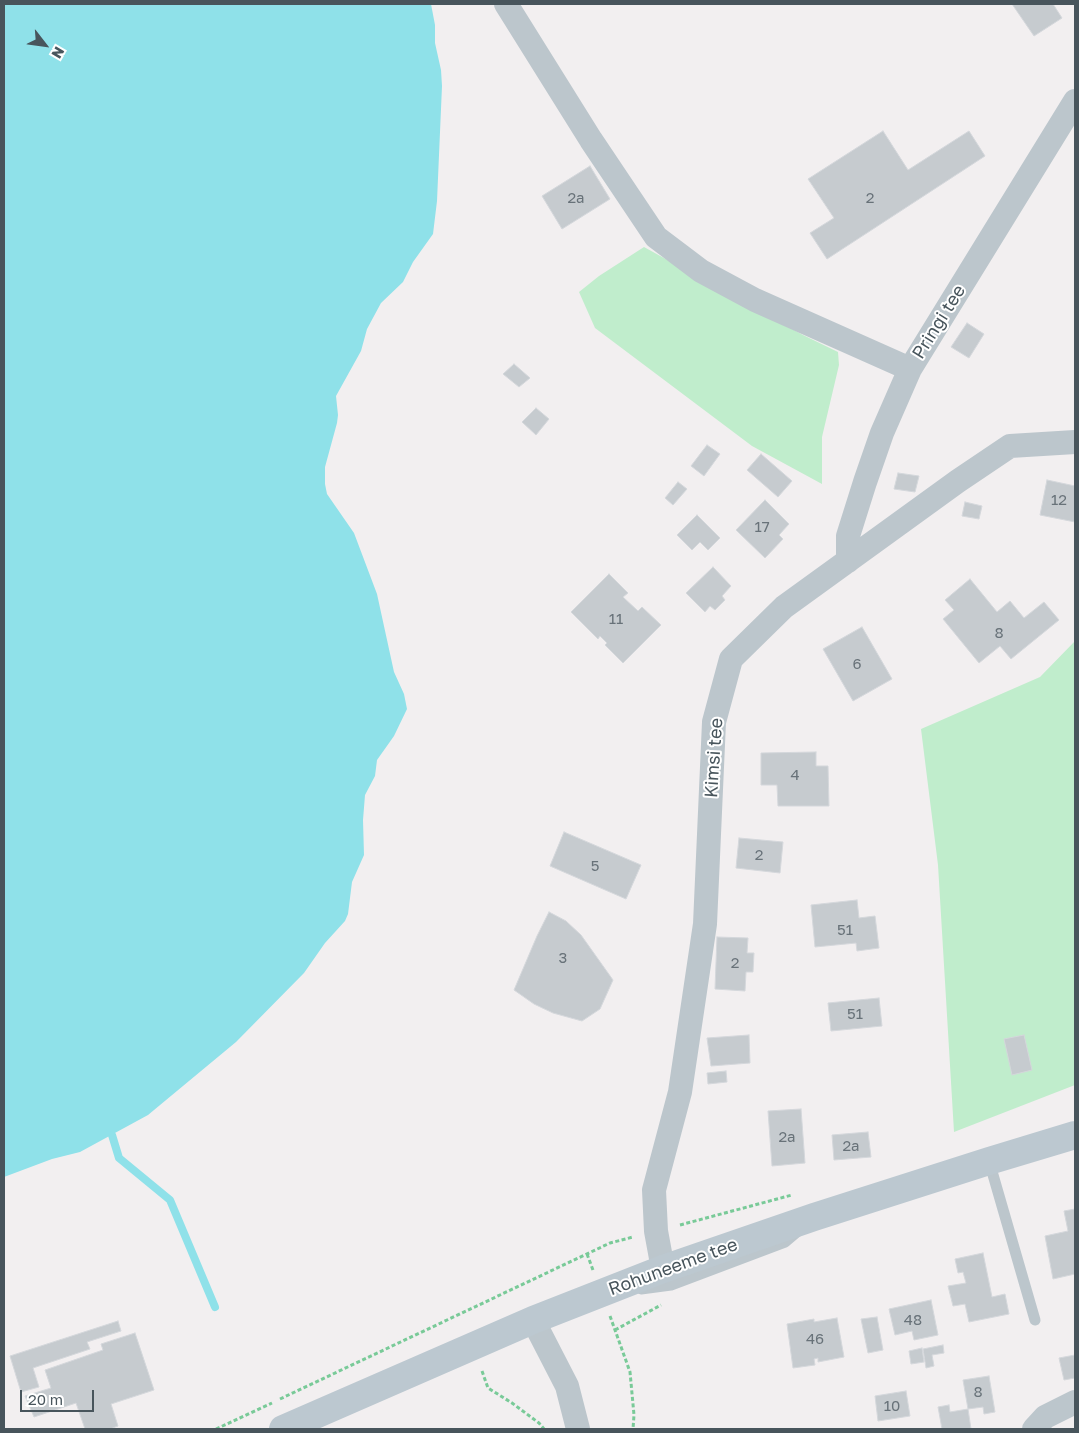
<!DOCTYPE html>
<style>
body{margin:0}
#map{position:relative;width:1079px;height:1433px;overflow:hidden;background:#f2eff0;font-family:"Golos Text",sans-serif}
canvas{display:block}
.frame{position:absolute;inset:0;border:5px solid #48555c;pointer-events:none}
.north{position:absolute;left:20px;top:20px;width:50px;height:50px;-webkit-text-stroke:4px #fff;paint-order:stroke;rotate:120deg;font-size:14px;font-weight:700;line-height:20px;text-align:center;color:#48555c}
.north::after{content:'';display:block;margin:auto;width:18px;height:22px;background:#48555c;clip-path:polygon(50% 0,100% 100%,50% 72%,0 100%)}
.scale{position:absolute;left:20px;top:1390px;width:74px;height:22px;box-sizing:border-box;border:2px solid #48555c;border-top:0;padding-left:6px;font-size:15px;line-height:18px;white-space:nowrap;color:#48555c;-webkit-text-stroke:4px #fff;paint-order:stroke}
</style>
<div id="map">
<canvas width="1079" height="1433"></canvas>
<div class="frame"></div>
<div class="north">N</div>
<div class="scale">20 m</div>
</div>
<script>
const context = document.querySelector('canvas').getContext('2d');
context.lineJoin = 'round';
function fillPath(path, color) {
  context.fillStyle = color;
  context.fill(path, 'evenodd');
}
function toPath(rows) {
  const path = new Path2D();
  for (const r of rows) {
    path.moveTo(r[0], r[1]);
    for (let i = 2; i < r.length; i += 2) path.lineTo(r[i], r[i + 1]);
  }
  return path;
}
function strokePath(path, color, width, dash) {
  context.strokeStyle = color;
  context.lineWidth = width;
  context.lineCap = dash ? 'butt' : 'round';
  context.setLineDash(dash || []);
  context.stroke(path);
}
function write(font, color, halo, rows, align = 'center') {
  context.font = font + ' "Golos Text",sans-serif';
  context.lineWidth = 4;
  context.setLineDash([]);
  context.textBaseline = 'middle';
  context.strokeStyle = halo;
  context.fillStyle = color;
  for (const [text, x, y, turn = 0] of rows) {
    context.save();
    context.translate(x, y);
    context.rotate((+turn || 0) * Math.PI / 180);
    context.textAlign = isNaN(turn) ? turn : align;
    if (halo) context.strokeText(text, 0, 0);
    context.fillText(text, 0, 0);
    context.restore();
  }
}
const green = toPath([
 [644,247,803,335,838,352,839,365,822,437,822,484,752,446,595,328,579,292,599,276],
 [1075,641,1075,1085,954,1132,938,865,921,729,1040,677]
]);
const water = toPath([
 [4,4,431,4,435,25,435,43,441,70,442,86,437,201,433,234,413,262,403,282,381,303,367,329,361,351,336,396,338,415,337,423,325,467,325,484,327,494,354,533,377,594,394,672,404,694,407,709,394,736,377,760,375,776,365,795,363,820,364,855,352,882,348,914,345,921,325,943,304,973,236,1042,148,1115,80,1152,52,1159,4,1177]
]);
const stream = toPath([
 [112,1135,119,1158,170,1200,215,1307]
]);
const building = toPath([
 [1012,4,1053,4,1062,18,1034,36,1012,4],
 [883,131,908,170,969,131,985,156,827,259,810,233,834,218,808,179,883,131],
 [590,166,610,199,562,229,542,196,590,166],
 [967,323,984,334,969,358,951,347,967,323],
 [514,364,530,378,519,387,503,374,514,364],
 [536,408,549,419,536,435,522,422,536,408],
 [707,445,720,454,704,476,691,466,707,445],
 [761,454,792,481,778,497,747,470,761,454],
 [898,473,919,476,915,492,894,489,898,473],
 [1047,480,1075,486,1075,522,1040,515,1047,480],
 [678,482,687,489,673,505,665,498,678,482],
 [765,500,789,524,779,535,783,539,765,558,736,530,765,500],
 [965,502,982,506,979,519,962,516,965,502],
 [697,515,720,538,708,550,700,542,692,550,677,535,697,515],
 [713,567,731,586,722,596,725,600,715,610,710,606,705,612,686,593,713,567],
 [609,574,628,593,623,597,638,611,642,607,661,625,623,663,605,645,607,643,600,636,598,639,571,612,609,574],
 [970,579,997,612,1010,601,1024,618,1044,602,1059,620,1011,659,1000,646,979,663,943,619,954,610,945,600,970,579],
 [862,627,892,679,853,701,823,649,862,627],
 [816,752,816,766,828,766,829,806,778,806,777,785,761,785,761,753,816,752],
 [564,832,641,865,626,899,550,866,564,832],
 [739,838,783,842,780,873,736,868,739,838],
 [857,900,859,918,875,916,879,948,857,951,856,943,815,947,811,905,857,900],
 [549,912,566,921,581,935,613,980,600,1009,582,1021,553,1013,534,1004,514,990,537,936,549,912],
 [717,937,748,938,747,953,754,953,753,972,746,972,745,991,715,989,717,937],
 [879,998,882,1026,831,1031,828,1003,879,998],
 [749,1035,750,1063,711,1066,707,1038,749,1035],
 [1024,1035,1032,1070,1012,1075,1004,1039,1024,1035],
 [726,1071,727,1082,708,1084,707,1073,726,1071],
 [801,1109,805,1163,772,1166,768,1111,801,1109],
 [868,1132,871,1157,834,1160,832,1135,868,1132],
 [1075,1209,1075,1274,1053,1279,1045,1236,1068,1231,1064,1211,1075,1209],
 [983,1253,992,1297,1005,1294,1009,1314,969,1322,965,1304,953,1306,948,1286,966,1283,963,1272,958,1273,955,1259,983,1253],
 [931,1300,938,1335,914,1340,912,1331,895,1335,889,1309,931,1300],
 [877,1317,883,1350,868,1353,861,1319,877,1317],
 [837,1318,844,1357,818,1362,818,1358,814,1359,815,1365,793,1368,787,1324,814,1319,814,1322,837,1318],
 [118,1321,121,1331,87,1342,90,1349,33,1368,39,1387,21,1392,10,1356,118,1321],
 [135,1333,154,1390,111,1404,118,1426,110,1429,85,1429,76,1403,34,1417,25,1396,51,1388,45,1370,103,1350,101,1344,135,1333],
 [943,1345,944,1353,932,1355,934,1366,926,1368,923,1349,943,1345],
 [922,1348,924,1362,911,1364,909,1351,922,1348],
 [1075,1355,1075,1378,1064,1380,1059,1358,1075,1355],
 [989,1376,995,1412,984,1414,983,1407,968,1409,963,1380,989,1376],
 [906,1391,910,1416,878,1421,875,1396,906,1391],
 [949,1405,950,1412,968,1409,971,1429,942,1429,938,1407,949,1405]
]);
const path = toPath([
 [680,1225,792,1195],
 [587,1254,593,1270],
 [610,1316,630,1372,634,1415,633,1429],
 [615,1330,661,1305],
 [482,1371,488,1388,512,1403,539,1423,544,1429],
 [280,1399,610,1243,633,1237],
 [216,1429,272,1403]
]);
const lane = toPath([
 [989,1161,1035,1320],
 [641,1289,671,1285,785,1242,798,1231]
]);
const street = toPath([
 [506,4,591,140,656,237,701,271,755,300,910,369],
 [848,561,848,536,865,482,882,433,910,369,1075,101],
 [663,1269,656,1231,654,1190,680,1092,705,924,714,722,731,659,784,607,958,481,1010,446,1075,442],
 [533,1320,567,1386,578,1429],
 [1034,1429,1045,1417,1075,1402]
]);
const secondary = toPath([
 [283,1429,533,1320,663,1269,814,1217,989,1161,1075,1135]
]);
const numberNames = [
 ["2a",576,198],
 ["2",870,198],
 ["12",1059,500],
 ["17",762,527],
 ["11",616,619],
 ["8",999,633],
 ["6",857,664],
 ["4",795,775],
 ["2",759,855],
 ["5",595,866],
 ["51",845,930],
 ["3",563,958],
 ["2",735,963],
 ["51",855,1014],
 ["2a",787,1137],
 ["2a",851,1146],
 ["48",913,1320],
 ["46",815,1339],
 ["8",978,1392],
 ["10",892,1406]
];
const streetNames = [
 ["Pringi tee",939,322,-58],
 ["Kimsi tee",714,758,-86],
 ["Rohuneeme tee",673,1267,-20]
];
fillPath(green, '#c0edcc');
fillPath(water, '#8fe1e9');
strokePath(stream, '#8fe1e9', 8);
fillPath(building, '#c6cbcf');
strokePath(building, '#d4d7db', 1);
strokePath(path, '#79ca98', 3, [4, 2.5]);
strokePath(lane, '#bcc6cc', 11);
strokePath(street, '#bcc6cc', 24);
strokePath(secondary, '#bcc8d0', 28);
write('15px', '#687279', null, numberNames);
write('18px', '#48555c', '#fff', streetNames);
</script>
